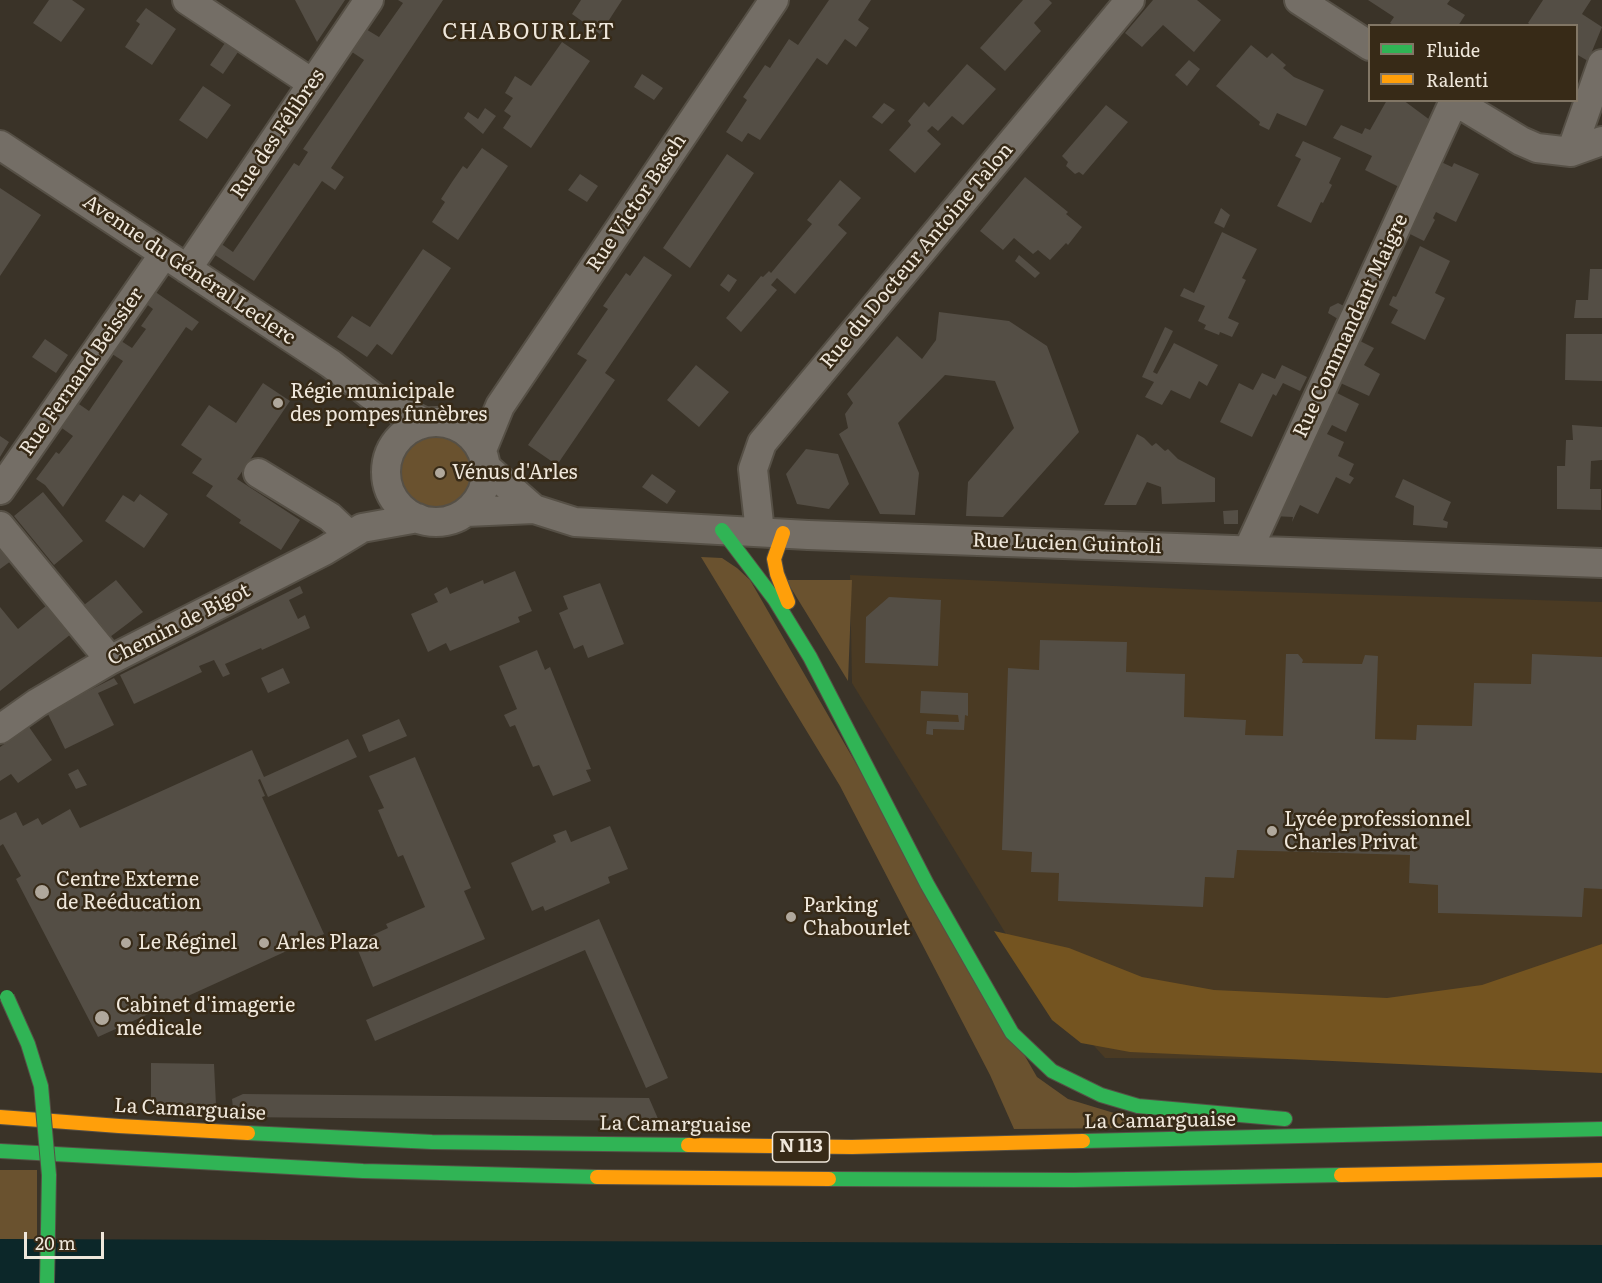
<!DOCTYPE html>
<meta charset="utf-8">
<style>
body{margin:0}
#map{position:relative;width:1602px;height:1283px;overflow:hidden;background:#3a3328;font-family:Literata,serif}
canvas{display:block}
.legend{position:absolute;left:1368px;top:24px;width:210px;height:78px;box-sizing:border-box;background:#372a17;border:2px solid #817665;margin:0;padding:8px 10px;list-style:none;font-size:18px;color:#efe7db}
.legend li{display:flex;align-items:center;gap:12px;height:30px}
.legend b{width:30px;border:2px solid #817665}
.scale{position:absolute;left:24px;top:1232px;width:80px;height:27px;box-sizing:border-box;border:3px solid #efe7db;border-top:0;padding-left:8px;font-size:18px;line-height:21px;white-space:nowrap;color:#efe7db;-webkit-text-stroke:4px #372a17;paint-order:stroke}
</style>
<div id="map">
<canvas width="1602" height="1283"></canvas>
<ul class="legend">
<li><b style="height:8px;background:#30b455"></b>Fluide</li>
<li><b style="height:8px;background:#ff9f0a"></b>Ralenti</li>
</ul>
<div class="scale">20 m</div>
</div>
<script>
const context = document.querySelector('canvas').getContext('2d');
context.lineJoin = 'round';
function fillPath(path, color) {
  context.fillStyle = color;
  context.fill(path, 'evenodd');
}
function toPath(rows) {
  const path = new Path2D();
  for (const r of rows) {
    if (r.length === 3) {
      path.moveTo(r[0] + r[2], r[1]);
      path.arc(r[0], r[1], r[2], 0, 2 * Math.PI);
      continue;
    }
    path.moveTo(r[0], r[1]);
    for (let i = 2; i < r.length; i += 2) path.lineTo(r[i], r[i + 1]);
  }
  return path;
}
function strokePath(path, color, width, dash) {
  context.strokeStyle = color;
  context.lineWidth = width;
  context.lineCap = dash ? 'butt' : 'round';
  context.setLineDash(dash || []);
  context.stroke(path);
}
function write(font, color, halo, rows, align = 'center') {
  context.font = font + ' Literata,serif';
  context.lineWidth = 5;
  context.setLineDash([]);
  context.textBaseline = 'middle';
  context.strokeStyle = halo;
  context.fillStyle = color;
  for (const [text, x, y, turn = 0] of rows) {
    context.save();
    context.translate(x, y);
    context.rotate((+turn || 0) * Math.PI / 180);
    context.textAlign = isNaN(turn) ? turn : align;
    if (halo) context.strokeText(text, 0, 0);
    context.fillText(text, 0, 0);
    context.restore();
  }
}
const built = toPath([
 [850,575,1210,590,1602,602,1602,1061,1105,1058,1033,978,852,683]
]);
const green = toPath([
 [437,471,39],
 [701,557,722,558,737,568,750,580,1037,1077,1068,1099,1137,1120,1136,1128,1014,1129,990,1075,840,786],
 [786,580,852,580,848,681],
 [0,1170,37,1170,37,1239,0,1239]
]);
const forest = toPath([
 [994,931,1069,948,1142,977,1214,990,1387,998,1482,985,1602,944,1602,1073,1130,1052,1081,1043,1052,1020]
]);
const water = toPath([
 [0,1239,1602,1245,1602,1283,0,1283]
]);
const building = toPath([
 [49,0,72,0,85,9,61,42,33,23],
 [295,0,345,0,317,42],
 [398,0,443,0,331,168,344,177,335,190,322,181,254,281,212,253,220,243,233,252,294,163,299,166,308,152,303,149,364,60,349,50,364,28,379,37,403,3],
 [581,0,622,0,600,34,572,14],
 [829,0,871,0,858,20,869,28,856,47,845,39,827,65,817,58,760,140,748,133,742,142,726,132,747,100,743,97,765,65,770,68,789,39,798,45],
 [1023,0,1049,0,1052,3,1034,23,1041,31,1005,71,980,48],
 [1153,0,1197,0,1221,20,1194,52,1163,25,1142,47,1125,33],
 [1368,0,1450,0,1447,4,1465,15,1458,26,1395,26,1390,23,1394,17],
 [1543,0,1591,0,1582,14,1602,27,1588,61,1576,54,1576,26,1532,26,1528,23],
 [146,8,176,29,152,65,125,47,140,24,136,21],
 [562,42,590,61,531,148,503,128,511,116,504,111,513,98,505,93,515,76,531,86],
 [225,43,238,52,223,74,210,65],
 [1251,45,1267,58,1272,53,1286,65,1283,68,1294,77,1324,90,1306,126,1277,113,1269,130,1259,125,1260,122,1216,86],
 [1189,60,1200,69,1187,86,1175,75],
 [967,64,996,89,963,125,952,116,938,131,932,126,927,131,941,144,915,173,889,150,911,125,908,121,924,102,929,107],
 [642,74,663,88,654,100,634,87],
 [203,86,231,105,207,139,179,120],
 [1387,100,1403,100,1430,120,1399,187,1365,170,1372,156,1333,138,1341,125,1362,134,1365,128,1370,130],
 [884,103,895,110,882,124,872,117],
 [1106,105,1128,122,1083,175,1079,172,1075,174,1066,166,1068,162,1062,156],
 [485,108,496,116,483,134,464,118,468,112,478,119],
 [1303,141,1341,158,1329,183,1332,185,1323,203,1321,202,1311,223,1277,206,1301,159,1295,156],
 [482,148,508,166,458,240,432,222,445,202,441,199,452,182,463,166,467,169],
 [727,154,754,173,690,268,663,248],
 [1439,161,1452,167,1454,163,1479,174,1456,222,1436,212,1433,218,1435,220,1424,241,1406,232],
 [580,174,598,186,587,202,568,190],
 [1025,177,1068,212,1066,214,1082,227,1068,245,1066,243,1050,260,1038,250,1033,254,1014,238,1003,250,980,231],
 [840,180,861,198,838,225,847,233,795,294,777,278,771,285,777,290,741,332,726,318,761,276,763,277,769,271,771,273,812,224,807,220],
 [0,188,41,215,0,276],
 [1221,208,1230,215,1224,228,1214,223],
 [1222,232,1257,249,1242,278,1246,280,1228,318,1239,323,1232,337,1220,332,1219,335,1204,329,1206,325,1198,321,1205,306,1180,296,1184,288,1194,293],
 [1420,246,1450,261,1435,293,1445,298,1425,340,1391,323,1398,310,1389,305,1393,296,1396,297],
 [423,249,451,268,392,355,377,344,367,357,337,337,352,316,370,327],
 [1019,255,1040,273,1035,278,1015,261],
 [644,256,672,275,605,373,615,380,557,465,528,445,587,360,577,354,608,309,603,306,626,273,630,276],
 [1590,269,1602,269,1602,318,1574,318,1576,300,1588,300],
 [728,274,737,280,729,292,720,285],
 [154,291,199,322,192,331,186,327,63,507,45,485,36,479,56,452,59,454,73,436,59,426,76,402,89,411,123,361,109,352,118,339,132,348,146,329,141,326,153,309,145,303],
 [1338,303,1344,306,1338,319,1328,313,1330,307],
 [939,312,1009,321,1047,346,1079,432,1003,517,966,516,968,482,1014,428,995,381,945,375,898,423,919,473,915,515,880,514,839,434,848,428,845,414,853,403,847,394,897,336,922,359,936,340],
 [1165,327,1173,331,1153,372,1157,374,1174,343,1218,365,1207,386,1199,381,1190,399,1171,390,1162,405,1145,397,1154,382,1142,377],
 [1566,334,1602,334,1602,381,1565,380],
 [45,339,68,355,56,373,32,357],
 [1356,339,1374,348,1364,365,1380,374,1369,396,1336,381],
 [696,365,729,392,699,427,667,400],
 [1282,365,1307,377,1300,391,1283,383,1276,396,1273,394,1252,437,1220,422,1239,383,1253,390,1262,373,1275,379],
 [263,383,290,401,237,479,300,520,281,550,239,523,241,520,206,496,213,486,192,473,202,459,181,445,209,405,236,423],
 [1331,390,1359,404,1346,432,1332,425,1327,434,1344,442,1338,456,1354,464,1349,475,1354,478,1350,484,1336,477,1318,514,1300,505,1292,522,1293,517,1273,516],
 [1572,425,1602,427,1602,460,1591,461,1590,489,1601,489,1601,510,1557,509,1557,466,1565,466,1566,440,1573,440],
 [1137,434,1144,438,1152,446,1156,443,1165,451,1168,449,1178,459,1215,478,1215,502,1162,504,1161,487,1147,482,1136,505,1104,505],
 [0,436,9,442,0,457],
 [806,449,838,454,849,484,829,509,797,504,786,474],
 [652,474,676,491,667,504,642,487],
 [1403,479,1451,502,1443,520,1448,522,1447,528,1413,525,1414,506,1395,497],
 [43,492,83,541,54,565,14,516],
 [140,494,168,514,144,548,105,521,123,495,134,502],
 [1238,510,1238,524,1224,524,1223,511],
 [0,548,11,561,0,569],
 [515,571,532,611,518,617,520,622,450,651,446,643,428,652,411,614,438,602,434,594,447,587,450,594,483,580,484,584],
 [116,580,143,612,110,637,84,605],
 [600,583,624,644,588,658,583,645,574,649,559,613,568,609,563,596],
 [300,586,303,593,289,600,298,619,305,615,310,628,262,650,261,648,225,664,230,674,223,677,214,660,199,666,202,672,134,704,120,675],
 [889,597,941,600,938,666,865,663,866,617],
 [47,605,71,634,0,691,0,607,18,629],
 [1040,640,1127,642,1126,672,1185,674,1184,717,1246,720,1245,735,1283,736,1286,654,1298,654,1303,660,1302,663,1362,664,1365,655,1378,656,1375,739,1416,740,1417,725,1472,726,1474,683,1531,684,1532,654,1602,657,1602,889,1584,888,1582,917,1438,913,1438,885,1409,883,1410,855,1237,850,1234,878,1205,877,1203,907,1058,901,1059,873,1031,872,1032,852,1002,850,1008,668,1039,670],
 [537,650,545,670,550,667,591,769,586,770,591,781,553,796,539,765,533,767,515,725,510,727,504,715,517,709,499,666],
 [283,668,290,683,268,693,261,678],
 [114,678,118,684,98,693,114,725,65,749,48,714,68,701],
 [921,691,968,693,968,716,965,715,964,730,933,729,933,735,926,734,927,721,959,722,958,715,920,713],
 [399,719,407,736,369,752,362,735],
 [29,727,52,760,18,783,11,774,0,781,0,747],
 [348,739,357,757,268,797,260,779,258,780,265,796,262,797,324,934,98,1037,16,879,21,876,3,844,0,846,0,820,16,812,23,826,38,818,42,825,70,809,80,828,252,750,264,777],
 [415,757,471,888,464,891,485,939,373,987,355,943,388,928,386,924,425,907,403,855,398,857,378,810,384,808,369,776],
 [78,769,87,785,76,789,68,774],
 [610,826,628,869,608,877,610,883,545,911,543,906,532,911,511,863,556,842,553,835,566,830,571,842],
 [599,919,668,1078,646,1088,585,950,375,1041,366,1020],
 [151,1063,214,1064,216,1105,151,1104],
 [243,1094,649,1098,659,1121,234,1117,232,1099]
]);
const street = toPath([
 [187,0,312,83],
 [1299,0,1370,46],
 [1453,100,1521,141,1537,148,1571,152,1602,141],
 [0,145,331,364,376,399,426,423],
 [1571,152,1602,64],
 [187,269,369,0],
 [436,472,50],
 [482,450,500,406,774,0],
 [486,467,534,509],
 [258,473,330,517,349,535],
 [0,490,164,254],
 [466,512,534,509,575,522,808,535,1602,563],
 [0,526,110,660],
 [760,532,753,469,762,443,1130,0],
 [1248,550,1454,101],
 [0,729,37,703,110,660,324,551,362,528,418,518]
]);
const fast = toPath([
 [722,530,775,600,810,657,927,884,1012,1033,1052,1071,1101,1095,1138,1106,1285,1119],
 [248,1133,432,1142,688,1145],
 [1083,1141,1602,1129],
 [0,1151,363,1171,597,1177],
 [829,1179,1074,1180,1341,1175]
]);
const slow = toPath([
 [783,533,774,559,777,574,788,602],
 [0,1117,119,1126,248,1133],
 [688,1145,852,1147,1083,1141],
 [1341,1175,1602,1170],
 [597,1177,829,1179]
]);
const fastBridge = toPath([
 [7,997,28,1044,41,1086,49,1175,47,1283]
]);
const markers = [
 [278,403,6,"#b0a89c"],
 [440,473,6,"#b0a89c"],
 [1272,831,6,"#b0a89c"],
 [42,892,8,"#b0a89c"],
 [791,917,6,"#b0a89c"],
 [126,943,6,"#b0a89c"],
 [264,943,6,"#b0a89c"],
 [102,1018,8,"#b0a89c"]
];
const shields = [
 [801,1147,57]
];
const shieldNames = [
 ["N 113",801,1147]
];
const streetNames = [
 ["Rue des Félibres",278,134,-56],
 ["Rue Victor Basch",637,203,-56],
 ["Rue du Docteur Antoine Talon",917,256,-50],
 ["Avenue du Général Leclerc",189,270,34],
 ["Rue Commandant Maigre",1351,326,-65],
 ["Rue Fernand Beissier",82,372,-55],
 ["Rue Lucien Guintoli",1067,544,2],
 ["Chemin de Bigot",179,625,-27],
 ["La Camarguaise",190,1110,3],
 ["La Camarguaise",1160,1121,-1],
 ["La Camarguaise",675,1125,1]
];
const poiNames = [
 ["Régie municipale",290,392],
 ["des pompes funèbres",290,415],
 ["Vénus d'Arles",452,473],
 ["Lycée professionnel",1284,820],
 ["Charles Privat",1284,843],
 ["Centre Externe",56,880],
 ["de Reéducation",56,903],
 ["Parking",803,906],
 ["Chabourlet",803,929],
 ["Le Réginel",138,943],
 ["Arles Plaza",276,943],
 ["Cabinet d'imagerie",116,1006],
 ["médicale",116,1029]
];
const quarterNames = [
 ["CHABOURLET",529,33]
];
fillPath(built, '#4a3a23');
fillPath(green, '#6a522f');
fillPath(forest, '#745420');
fillPath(water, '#0c2729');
fillPath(building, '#544e45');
strokePath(street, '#565046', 32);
strokePath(fast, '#565046', 16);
strokePath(slow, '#565046', 16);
strokePath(street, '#746e66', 28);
strokePath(fast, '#30b455', 14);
strokePath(slow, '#ff9f0a', 14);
strokePath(fastBridge, '#565046', 16, []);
strokePath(fastBridge, '#30b455', 14);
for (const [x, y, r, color] of markers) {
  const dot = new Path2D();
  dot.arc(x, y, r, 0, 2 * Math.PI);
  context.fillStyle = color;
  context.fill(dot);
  strokePath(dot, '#372a17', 2);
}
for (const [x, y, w] of shields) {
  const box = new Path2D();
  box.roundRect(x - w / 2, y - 15, w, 30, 4.5);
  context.fillStyle = '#372a17';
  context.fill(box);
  strokePath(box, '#efe7db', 1.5);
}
write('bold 18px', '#efe7db', null, shieldNames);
write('20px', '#efe7db', '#372a17', streetNames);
write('20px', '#efe7db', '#372a17', poiNames, 'left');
context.letterSpacing = '1.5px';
write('22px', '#efe7db', '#372a17', quarterNames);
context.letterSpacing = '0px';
</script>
